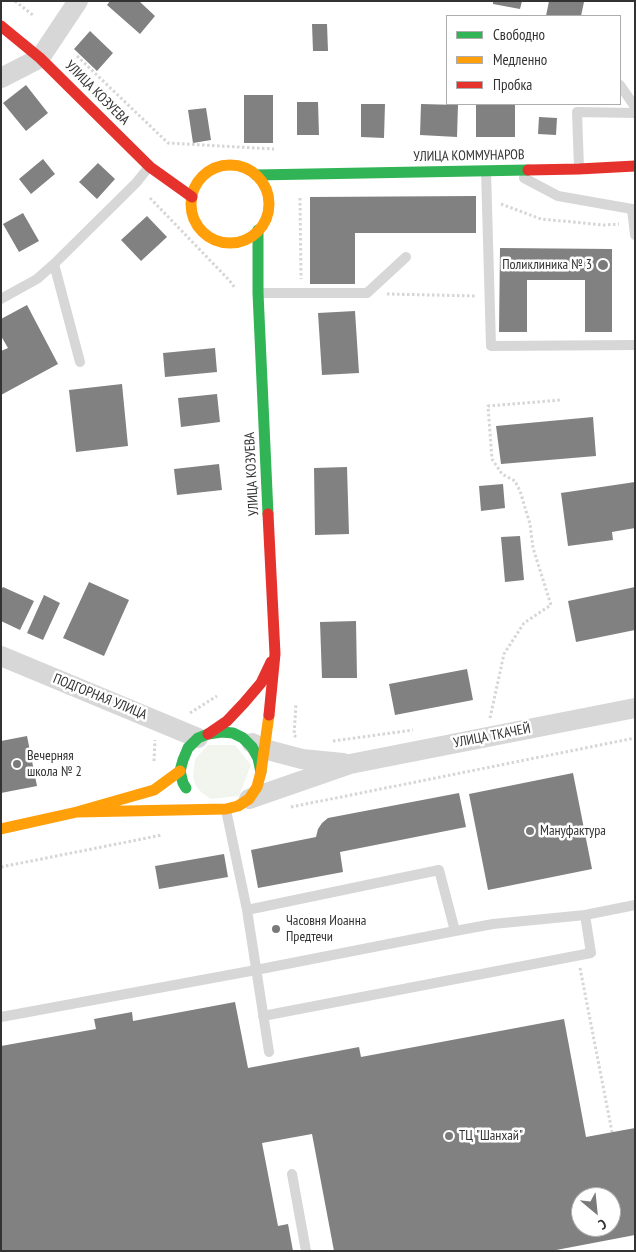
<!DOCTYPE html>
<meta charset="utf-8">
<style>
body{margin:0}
#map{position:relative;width:636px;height:1252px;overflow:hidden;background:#fff;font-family:"PT Sans Narrow",sans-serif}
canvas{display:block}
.frame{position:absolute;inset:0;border:2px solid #333;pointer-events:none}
.legend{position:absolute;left:446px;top:15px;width:175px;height:90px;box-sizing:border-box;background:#fff;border:1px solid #adadad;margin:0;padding:6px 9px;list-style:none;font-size:15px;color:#333}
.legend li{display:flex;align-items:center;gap:10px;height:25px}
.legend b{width:25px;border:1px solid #adadad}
.north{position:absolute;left:571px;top:1187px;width:50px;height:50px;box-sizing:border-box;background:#fff;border:1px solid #adadad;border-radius:50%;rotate:152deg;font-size:14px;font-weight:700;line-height:20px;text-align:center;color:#333}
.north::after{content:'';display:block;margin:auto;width:18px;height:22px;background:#7a7a7a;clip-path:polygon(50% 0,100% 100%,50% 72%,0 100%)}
</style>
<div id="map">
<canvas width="636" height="1252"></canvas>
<div class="frame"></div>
<ul class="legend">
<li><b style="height:6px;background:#30b455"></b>Свободно</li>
<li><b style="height:6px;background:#ff9f0a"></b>Медленно</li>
<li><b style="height:6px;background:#e5322d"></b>Пробка</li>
</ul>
<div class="north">С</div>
</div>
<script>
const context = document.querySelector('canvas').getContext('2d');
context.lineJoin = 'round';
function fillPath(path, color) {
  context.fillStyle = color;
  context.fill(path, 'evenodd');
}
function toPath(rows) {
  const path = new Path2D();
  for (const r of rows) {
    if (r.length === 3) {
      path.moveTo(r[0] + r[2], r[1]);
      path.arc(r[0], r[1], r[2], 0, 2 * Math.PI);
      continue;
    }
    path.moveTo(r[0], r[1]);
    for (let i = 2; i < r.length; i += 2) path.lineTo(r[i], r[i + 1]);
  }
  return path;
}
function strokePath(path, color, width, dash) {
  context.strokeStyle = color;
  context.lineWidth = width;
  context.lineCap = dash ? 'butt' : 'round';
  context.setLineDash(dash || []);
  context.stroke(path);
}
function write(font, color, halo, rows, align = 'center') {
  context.font = font + ' "PT Sans Narrow",sans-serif';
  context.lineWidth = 5;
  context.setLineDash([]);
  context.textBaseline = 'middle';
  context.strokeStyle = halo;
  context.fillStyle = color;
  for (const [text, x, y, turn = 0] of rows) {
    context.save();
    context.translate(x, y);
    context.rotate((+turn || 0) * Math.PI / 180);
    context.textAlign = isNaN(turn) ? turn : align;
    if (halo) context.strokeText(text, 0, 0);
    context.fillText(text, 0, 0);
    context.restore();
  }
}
const green = toPath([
 [208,745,235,745,251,765,239,796,211,799,202,793,196,786,193,777,195,759]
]);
const building = toPath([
 [110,1,139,1,155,16,140,34,107,5],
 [493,1,522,1,520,9,493,4],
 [549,1,584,2,581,16,546,16],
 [312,24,327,24,328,51,313,51],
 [90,31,113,53,97,71,74,49],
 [26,85,48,113,26,131,3,103],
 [244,95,273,95,273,143,244,143],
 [297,102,318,102,319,135,297,135],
 [361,104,385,104,384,138,361,137],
 [421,104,458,105,457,137,420,135],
 [476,104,515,104,515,137,476,137],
 [206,108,211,140,193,143,188,110],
 [539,117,557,118,556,135,538,134],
 [43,159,55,174,31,194,19,179],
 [98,163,115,179,97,199,79,182],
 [476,196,476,233,355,233,355,284,310,284,310,197],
 [23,213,39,241,19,252,3,224],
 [147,216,167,237,141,261,121,240],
 [500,248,612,249,612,332,585,332,585,280,527,280,527,332,499,332],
 [27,305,58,364,1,395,1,351,8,348,1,336,1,319],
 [355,311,359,373,322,375,318,313],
 [215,348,217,372,165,377,163,353],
 [122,384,128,446,76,452,69,390],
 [217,394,220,422,181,427,178,398],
 [593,417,596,456,501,464,496,426],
 [219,464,222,490,177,495,174,469],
 [347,467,349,534,315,535,314,468],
 [635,482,635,528,612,532,613,540,568,546,561,493],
 [503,484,505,508,481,511,479,486],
 [520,536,524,580,505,582,501,537],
 [89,582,129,600,104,656,63,638],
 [3,587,34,601,20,630,1,621,1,590],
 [635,587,635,630,576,642,568,601],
 [44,595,60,603,43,640,27,633],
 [356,621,357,678,322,678,320,622],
 [467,669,473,700,395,715,389,684],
 [27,736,37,786,1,793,1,741],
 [573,773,592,869,488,890,469,794],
 [459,793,466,827,340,852,343,872,258,888,251,850,316,837,318,829,322,823,328,818],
 [224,854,228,877,159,889,155,866],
 [235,1002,248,1068,359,1047,361,1057,564,1019,586,1137,635,1128,635,1235,551,1251,334,1251,312,1134,262,1143,278,1226,288,1224,293,1251,1,1251,1,1046,96,1029,94,1019,132,1012,133,1021],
 [581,1197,611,1197,611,1227,581,1227]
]);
const path = toPath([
 [15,1,34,16],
 [77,56,168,143,274,149],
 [150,198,229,280,235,288],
 [300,198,301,279],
 [501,204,541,219,604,225,619,224],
 [387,294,476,296],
 [190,713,217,696],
 [490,718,504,654,524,623,551,605,533,548,530,524,520,491,515,481,502,474,492,459,488,406,561,400],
 [296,737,294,735,296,704],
 [333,741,413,730],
 [154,761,155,740],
 [291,807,635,738],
 [1,867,162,835],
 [580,968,612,1132]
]);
const lane = toPath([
 [620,85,635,107],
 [579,168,577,112,635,113],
 [486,171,491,346,635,345],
 [524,178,558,196,632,209],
 [635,209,632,209,635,235],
 [259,293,367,293,406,257],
 [1,299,37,279,54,264],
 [80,362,54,264,136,183,148,168],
 [226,810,247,910,269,1052],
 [247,910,439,870,455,931,493,924,585,915,635,905],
 [263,1016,591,953,585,915],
 [1,1017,256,970,455,931],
 [292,1174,306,1251]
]);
const street = toPath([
 [1,78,40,58,78,1],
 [1,656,198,738],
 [252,743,264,749,302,759,343,763],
 [249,799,350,764,635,708]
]);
const fast = toPath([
 [256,175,528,170],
 [258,230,258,293,268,514],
 [186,788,183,783,180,771,183,760,188,748,198,738,208,734,222,732,233,733,243,738,252,747,258,758,261,772]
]);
const slow = toPath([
 [230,204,39],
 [77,812,226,809,238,806,249,799,257,787,261,772,269,715],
 [1,829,77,812,154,790,180,771]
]);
const jam = toPath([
 [1,26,40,58,150,167,192,197],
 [528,170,579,169,635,166],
 [268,514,275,654,269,715],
 [208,734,227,721,244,703,261,683,271,662]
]);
const markers = [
 [603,265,6,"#7a7a7a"],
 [17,764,5,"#7a7a7a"],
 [530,831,5,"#7a7a7a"],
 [276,929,5,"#7a7a7a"],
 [449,1136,5,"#7a7a7a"]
];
const streetNames = [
 ["УЛИЦА КОЗУЕВА",97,93,45],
 ["УЛИЦА КОММУНАРОВ",469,156,-1],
 ["УЛИЦА КОЗУЕВА",252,474,-93],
 ["ПОДГОРНАЯ УЛИЦА",100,697,22],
 ["УЛИЦА ТКАЧЕЙ",492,736,-11]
];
const poiNames = [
 ["Поликлиника № 3",592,265,"right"],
 ["Вечерняя",27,756],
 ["школа № 2",27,772],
 ["Мануфактура",540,831],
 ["Часовня Иоанна",286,921],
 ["Предтечи",286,937],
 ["ТЦ \"Шанхай\"",459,1136]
];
fillPath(green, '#f1f5ed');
fillPath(building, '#818181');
strokePath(path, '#d6d6d6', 3, [2.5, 2.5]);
strokePath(lane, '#d7d7d7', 10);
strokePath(street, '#d7d7d7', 20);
strokePath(fast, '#30b455', 11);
strokePath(slow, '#ff9f0a', 11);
strokePath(jam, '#e5322d', 11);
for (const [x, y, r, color] of markers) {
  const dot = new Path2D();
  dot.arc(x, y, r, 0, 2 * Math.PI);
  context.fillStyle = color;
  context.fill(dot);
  strokePath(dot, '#fff', 2);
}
write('14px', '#333', '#fff', streetNames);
write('14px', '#333', '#fff', poiNames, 'left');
</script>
